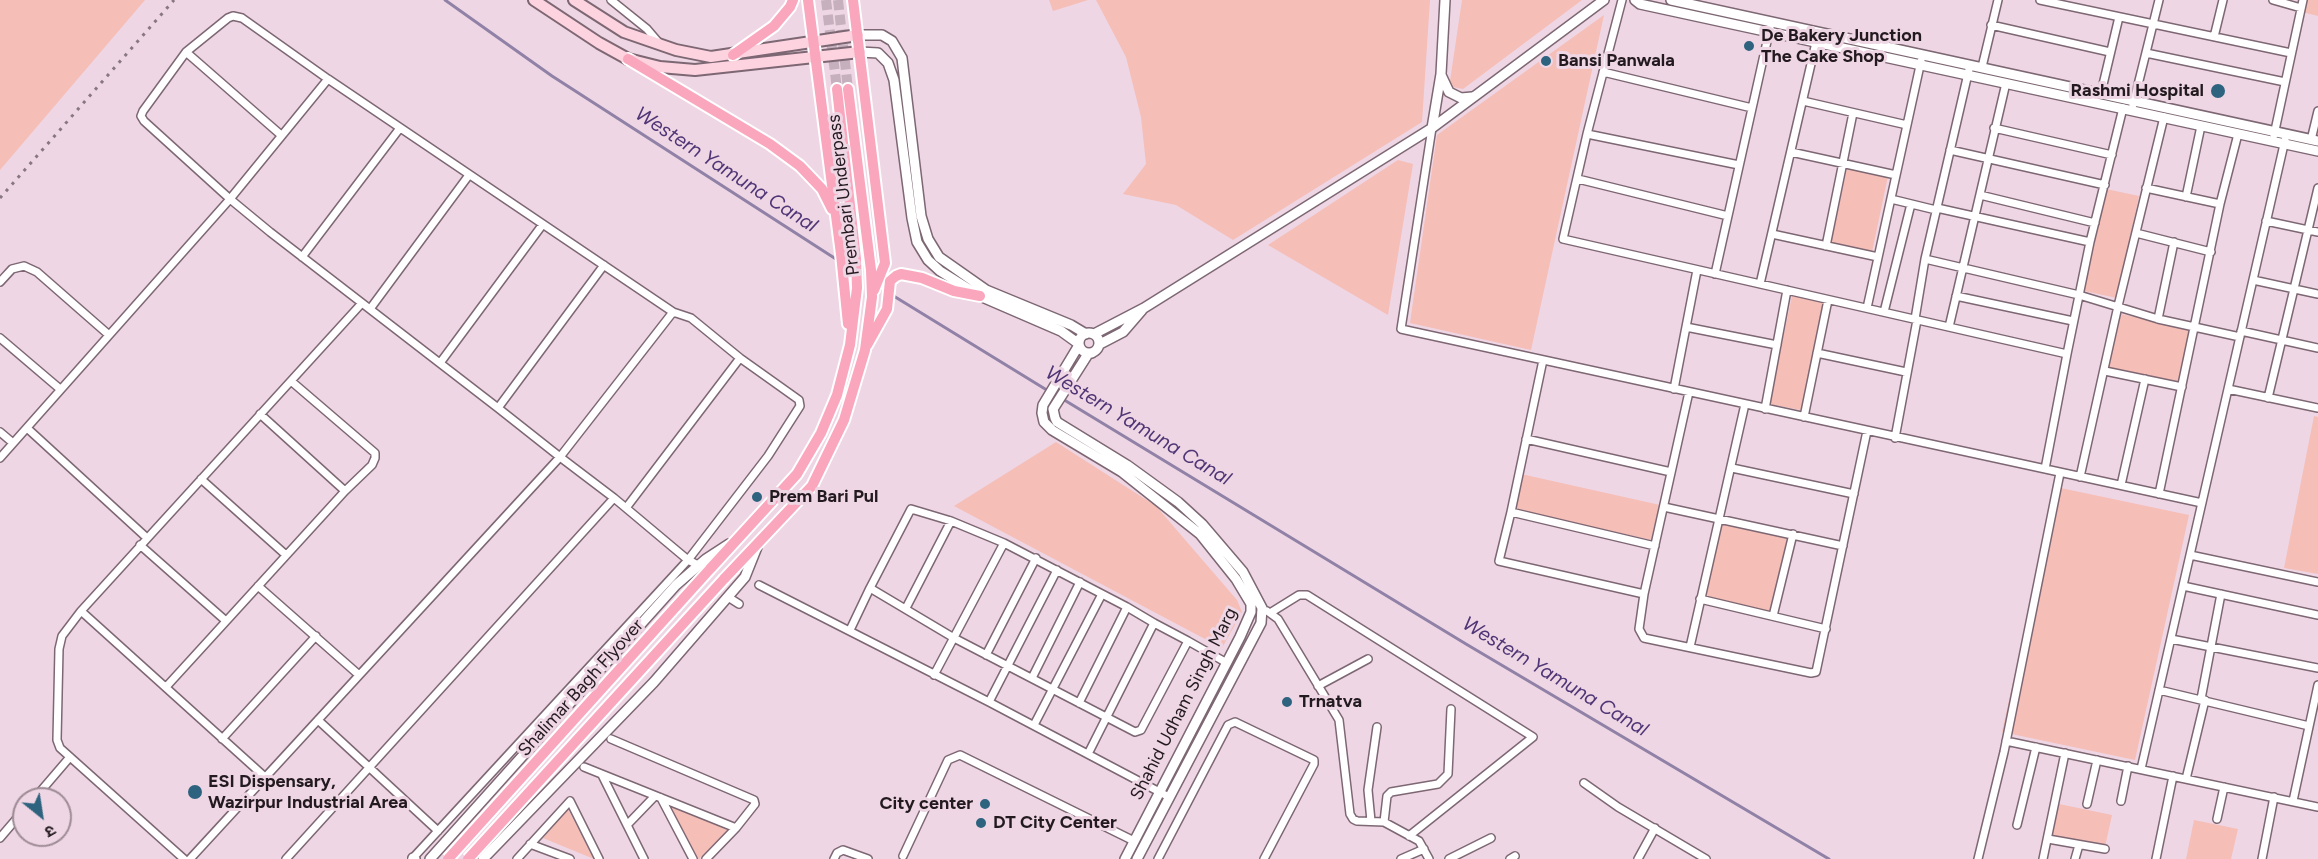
<!DOCTYPE html>
<meta charset="utf-8">
<style>
body{margin:0}
#map{position:relative;width:2318px;height:859px;overflow:hidden;background:#efd6e4;font-family:Figtree,"Noto Sans Devanagari",sans-serif}
canvas{display:block}
.north{position:absolute;left:12px;top:787px;width:60px;height:60px;box-sizing:border-box;background:#efd6e4;border:2px solid #9d8b95;border-radius:50%;rotate:150deg;font-size:16px;font-weight:700;line-height:24px;text-align:center;color:#231a1f}
.north::after{content:'';display:block;margin:auto;width:21px;height:27px;background:#2e637f;clip-path:polygon(50% 0,100% 100%,50% 72%,0 100%)}
</style>
<div id="map">
<canvas width="2318" height="859"></canvas>
<div class="north">उ</div>
</div>
<script>
const context = document.querySelector('canvas').getContext('2d');
context.lineJoin = 'round';
function fillPath(path, color) {
  context.fillStyle = color;
  context.fill(path, 'evenodd');
}
function toPath(rows) {
  const path = new Path2D();
  for (const r of rows) {
    if (r.length === 3) {
      path.moveTo(r[0] + r[2], r[1]);
      path.arc(r[0], r[1], r[2], 0, 2 * Math.PI);
      continue;
    }
    path.moveTo(r[0], r[1]);
    for (let i = 2; i < r.length; i += 2) path.lineTo(r[i], r[i + 1]);
  }
  return path;
}
function strokePath(path, color, width, dash) {
  context.strokeStyle = color;
  context.lineWidth = width;
  context.lineCap = dash ? 'butt' : 'round';
  context.setLineDash(dash || []);
  context.stroke(path);
}
function write(font, color, halo, rows, align = 'center') {
  context.font = font + ' Figtree,sans-serif';
  context.lineWidth = 6;
  context.setLineDash([]);
  context.textBaseline = 'middle';
  context.strokeStyle = halo;
  context.fillStyle = color;
  for (const [text, x, y, turn = 0] of rows) {
    context.save();
    context.translate(x, y);
    context.rotate((+turn || 0) * Math.PI / 180);
    context.textAlign = isNaN(turn) ? turn : align;
    if (halo) context.strokeText(text, 0, 0);
    context.fillText(text, 0, 0);
    context.restore();
  }
}
const green = toPath([
 [0,0,145,0,0,170],
 [1049,0,1088,0,1053,11],
 [1096,0,1430,0,1422,122,1233,240,1176,205,1123,194,1146,164,1141,117,1126,57],
 [1462,0,1582,0,1463,89,1453,87,1450,81],
 [2305,0,2318,0,2318,16,2302,12],
 [1604,15,1531,350,1410,323,1437,135],
 [1398,160,1413,164,1388,315,1268,245],
 [1847,168,1888,176,1872,252,1831,243],
 [2106,189,2139,196,2117,298,2084,291],
 [1792,296,1824,302,1801,410,1769,404],
 [2121,314,2190,329,2179,383,2109,368],
 [2314,416,2318,417,2318,574,2284,568],
 [1056,442,1156,506,1237,600,1242,612,1222,648,954,506],
 [1521,474,1660,505,1652,540,1513,510],
 [2056,487,2189,515,2135,760,2002,732],
 [1722,524,1787,538,1771,612,1705,597],
 [2059,804,2112,815,2105,847,2052,836],
 [670,805,728,830,699,859,697,859],
 [568,809,594,859,543,838],
 [2194,820,2238,829,2231,859,2186,859]
]);
const stream = toPath([
 [445,0,552,76,839,261],
 [892,295,1050,392],
 [1061,398,1466,644,1829,859]
]);
const primaryTunnel = toPath([
 [826,0,837,89],
 [838,0,848,89]
]);
const minor = toPath([
 [611,0,647,29,659,43],
 [1622,0,1587,134,1563,239,2067,354,2045,469],
 [2040,0,2291,53],
 [2273,0,2301,8],
 [1991,25,2110,52],
 [2214,37,2223,0],
 [186,52,281,135],
 [2146,53,2285,82],
 [1982,67,1998,0],
 [1603,72,1752,108],
 [2101,93,2119,17],
 [1803,101,1907,125],
 [2133,105,2159,0],
 [1432,128,1401,329,2202,503],
 [1994,128,2112,155],
 [1587,134,1739,165],
 [2274,135,2303,0],
 [2311,140,2318,111],
 [1950,150,2105,185],
 [1791,152,1896,175],
 [1578,179,1728,216],
 [2146,188,2220,204],
 [1980,195,2095,223],
 [2186,197,2201,126],
 [1891,199,1936,210],
 [1937,208,2090,242],
 [2266,221,2318,232],
 [2136,233,2211,252],
 [1772,234,1878,257],
 [1826,246,1853,113],
 [302,257,400,128],
 [1925,259,2079,295,2158,319,2240,337],
 [1715,274,1770,28],
 [2253,280,2318,294],
 [0,282,12,269,24,266,37,272,109,335],
 [1760,284,1817,38],
 [1956,296,2073,321],
 [1867,308,1921,61],
 [370,309,469,175],
 [673,312,691,318,740,358],
 [1884,312,1911,204],
 [1915,319,1925,259,1970,65],
 [2158,319,2174,242],
 [1686,327,1777,345],
 [1949,327,2006,83],
 [2241,331,2318,348],
 [0,338,60,389],
 [1817,353,1906,372],
 [2067,354,2090,242,2123,108],
 [440,363,543,224],
 [2105,371,2182,387],
 [1674,389,1697,270],
 [2228,389,2318,408],
 [1689,392,1644,594,1639,629,1644,638,1811,673,1816,672,1867,431],
 [2268,398,2318,188],
 [498,408,604,265],
 [1765,409,1787,290],
 [260,414,345,491],
 [1804,417,1828,300],
 [27,428,147,538],
 [0,432,13,443],
 [1895,438,1917,320],
 [1526,439,1671,472],
 [0,458,230,199,328,79],
 [1732,468,1854,494],
 [2080,477,2118,306,2164,117],
 [201,479,286,555],
 [2121,485,2145,379],
 [2159,494,2220,204,2238,134],
 [1664,507,1843,546],
 [1511,512,1543,360],
 [140,545,226,621],
 [2190,555,2318,582],
 [759,585,989,702,1169,797],
 [258,586,359,675],
 [2183,586,2318,615],
 [1644,594,1499,561,1511,512,1655,546],
 [728,597,739,604],
 [1700,599,1826,629],
 [906,608,951,521],
 [81,611,265,777],
 [1267,611,1278,619,1339,720,1350,814,1353,819,1357,821,1384,822,1419,841,1429,859],
 [1270,613,1299,595,1307,595,1533,737,1409,836],
 [1773,616,1793,534],
 [850,630,870,588],
 [2171,639,2318,668],
 [1188,641,1141,730,1135,732,954,638,870,588,911,509,951,521,1004,543,1127,607,1154,623,1188,641,1227,663],
 [1690,647,1745,404],
 [986,655,1036,558],
 [934,675,1004,543],
 [1032,678,1080,582],
 [1318,686,1368,659],
 [166,687,345,491,372,465,375,458,375,453,291,381],
 [2159,690,2309,726],
 [2201,699,2221,594],
 [989,702,1057,570],
 [1079,703,1127,607],
 [318,720,438,831],
 [1034,725,1102,594],
 [222,739,316,636],
 [611,739,754,800,755,804,736,828,706,859],
 [2006,741,2318,807],
 [1088,754,1154,623],
 [584,767,736,828],
 [2141,769,2285,140],
 [602,775,644,859],
 [2186,779,2205,700],
 [1584,783,1618,807,1706,859],
 [661,798,693,859],
 [34,799,70,757],
 [2121,801,2128,766],
 [2293,801,2318,685],
 [2087,804,2097,760],
 [2217,819,2224,787],
 [1371,821,1368,790,1377,727],
 [1384,822,1387,796,1391,792,1438,784,1448,774,1451,709],
 [627,825,655,796],
 [2017,825,2036,747],
 [0,838,24,810],
 [2048,839,2105,849],
 [530,844,570,859],
 [903,856,948,760,960,755,1134,841],
 [184,859,60,748,57,740,59,649,62,636,81,611,362,303],
 [190,859,560,457,673,312,328,79,242,18,233,16,228,18,186,52,143,111,141,116,144,121,230,199,270,232,498,408,560,457,614,498,626,508,688,560,698,565],
 [286,859,614,498],
 [412,859,688,560,768,456,800,406,799,400,740,358,626,508],
 [517,859,570,801,599,859],
 [834,859,837,853,843,850,868,859],
 [1158,859,1228,725,1235,722,1314,760,1314,764,1264,859],
 [1401,859,1424,849],
 [1449,859,1491,838],
 [1510,859,1515,856],
 [1638,859,1655,828],
 [1978,859,2004,752,2060,473],
 [2043,859,2065,753],
 [2075,859,2079,845],
 [2156,859,2173,776],
 [2262,859,2274,797]
]);
const tertiary = toPath([
 [1635,0,1640,4,2318,151],
 [1671,0,2318,141],
 [858,35,882,35,892,41,902,58,921,216,928,239,939,257,986,290,1071,325,1086,334],
 [860,52,878,53,888,63,894,80,912,218,917,242,928,260,940,271,980,296,1061,331,1079,344],
 [1441,75,1449,92,1461,98,1472,97],
 [1432,128,1441,74,1445,0],
 [1089,343,10],
 [1094,334,1144,308,1432,128,1604,0],
 [1100,344,1123,332,1142,310],
 [1079,345,1043,405,1042,413,1044,422,1052,430,1122,472,1200,534,1236,579,1251,604,1251,612,1240,637,1125,859],
 [1092,353,1088,354,1053,409,1055,418,1057,422,1127,465,1178,502,1202,524,1243,572,1262,608,1261,623,1137,859],
 [413,858,415,859],
 [430,859,676,585,706,559,729,544],
 [483,859,654,682,745,577,757,547]
]);
const secondary = toPath([
 [534,0,599,43,628,59,660,67,695,70,860,52],
 [574,0,624,32,676,50,711,57,858,35]
]);
const primary = toPath([
 [808,0,841,254,848,324],
 [853,0,885,263,874,290],
 [733,55,774,26,790,7,793,0],
 [628,59,770,144,800,166,822,189,832,209],
 [867,345,887,309,890,281,896,276,901,274,922,278,954,291,980,296],
 [710,569,797,474,821,433,837,395,850,345,857,288,856,259,837,89],
 [724,579,812,486,844,420,865,350,872,297,871,270,848,89]
]);
const rail = toPath([
 [0,198,174,0]
]);
const primaryBridge = toPath([
 [448,859,710,569],
 [468,859,724,579]
]);
const markers = [
 [1749,46,6,"#2e637f"],
 [1546,61,6,"#2e637f"],
 [2218,91,8,"#2e637f"],
 [757,497,6,"#2e637f"],
 [1287,702,6,"#2e637f"],
 [195,792,8,"#2e637f"],
 [985,804,6,"#2e637f"],
 [981,823,6,"#2e637f"]
];
const poiNames = [
 ["De Bakery Junction",1761,36],
 ["The Cake Shop",1761,57],
 ["Bansi Panwala",1558,61],
 ["Rashmi Hospital",2204,91,"right"],
 ["Prem Bari Pul",769,497],
 ["Trnatva",1299,702],
 ["ESI Dispensary,",208,782],
 ["Wazirpur Industrial Area",208,803],
 ["City center",973,804,"right"],
 ["DT City Center",993,823]
];
const streetNames = [
 ["Prembari Underpass",844,195,-97],
 ["Shalimar Bagh Flyover",581,688,-48],
 ["Shahid Udham Singh Marg",1184,704,-63]
];
const waterNames = [
 ["Western Yamuna Canal",726,170,33],
 ["Western Yamuna Canal",1138,426,31],
 ["Western Yamuna Canal",1555,677,31]
];
fillPath(green, '#f5beb7');
strokePath(stream, '#9081a7', 3);
strokePath(primaryTunnel, '#c6b0bd', 10, [10, 5]);
strokePath(minor, '#7d6773', 10);
strokePath(tertiary, '#7d6773', 12);
strokePath(secondary, '#7d6773', 14);
strokePath(primary, '#fff', 14);
strokePath(minor, '#fff', 7);
strokePath(tertiary, '#fff', 9);
strokePath(secondary, '#fcd3df', 10);
strokePath(primary, '#faa7be', 10);
strokePath(rail, '#887781', 3, [3, 6]);
strokePath(primaryBridge, '#fff', 14, []);
strokePath(primaryBridge, '#faa7be', 10);
for (const [x, y, r, color] of markers) {
  const dot = new Path2D();
  dot.arc(x, y, r, 0, 2 * Math.PI);
  context.fillStyle = color;
  context.fill(dot);
  strokePath(dot, '#efd6e4', 2);
}
write('bold 18px', '#231a1f', '#efd6e4', poiNames, 'left');
write('18px', '#231a1f', '#efd6e4', streetNames);
write('italic 20px', '#4f3676', '#efd6e4', waterNames);
</script>
